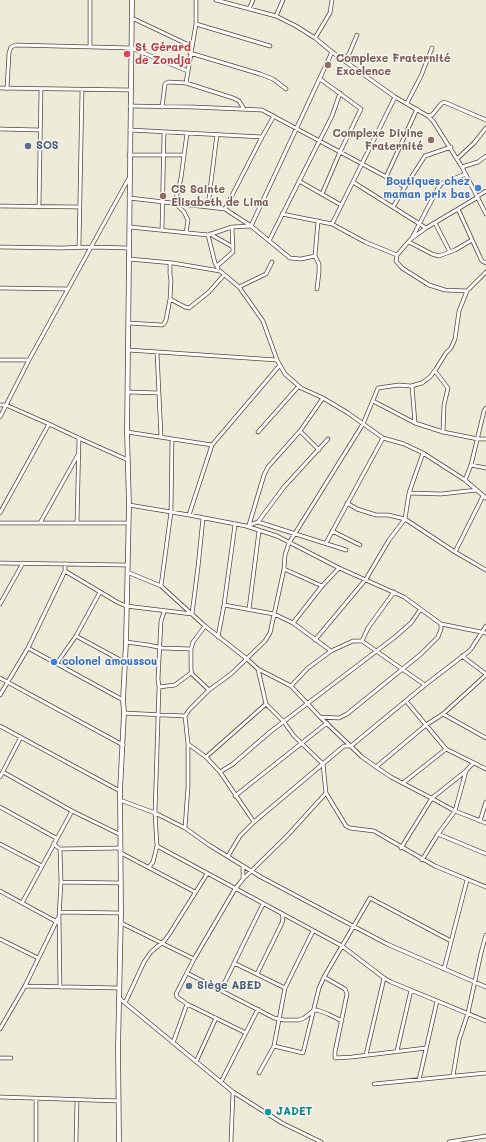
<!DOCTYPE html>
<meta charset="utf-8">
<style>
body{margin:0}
canvas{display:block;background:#eeebd8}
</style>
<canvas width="486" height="1142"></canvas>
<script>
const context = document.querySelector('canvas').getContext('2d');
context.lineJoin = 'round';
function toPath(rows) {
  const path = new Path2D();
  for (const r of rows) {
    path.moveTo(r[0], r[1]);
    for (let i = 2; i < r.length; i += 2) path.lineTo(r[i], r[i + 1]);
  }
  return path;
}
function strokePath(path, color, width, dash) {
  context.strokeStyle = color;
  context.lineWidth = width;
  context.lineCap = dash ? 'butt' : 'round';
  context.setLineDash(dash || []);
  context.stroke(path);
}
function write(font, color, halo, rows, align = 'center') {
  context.font = font + ' Mali,sans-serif';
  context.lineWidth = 3;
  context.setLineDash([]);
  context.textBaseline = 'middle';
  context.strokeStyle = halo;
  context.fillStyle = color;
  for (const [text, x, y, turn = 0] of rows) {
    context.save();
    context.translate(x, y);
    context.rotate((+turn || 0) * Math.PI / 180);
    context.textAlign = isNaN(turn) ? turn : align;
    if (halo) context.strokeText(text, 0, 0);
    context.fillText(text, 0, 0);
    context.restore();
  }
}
const minor = toPath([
 [90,0,90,46],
 [216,0,276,16,296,26,315,38,332,52,395,97,428,116,433,121,462,167,486,214],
 [249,9,253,0],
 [276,16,283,0],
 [132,18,191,46],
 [196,24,270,46],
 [315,38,330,13,332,0],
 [190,53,260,74,273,79,286,89],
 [344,60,349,54,357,35],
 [320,79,361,109,340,152,322,194],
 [186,83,196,24,196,0],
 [0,88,131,90],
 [7,89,9,53,11,47,16,45,131,48,188,71],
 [407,103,421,76,432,48],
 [130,106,193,107,262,110,405,187],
 [162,107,165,84,168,82,186,83,233,98,239,101,244,109],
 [428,116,432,115,441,104,444,102,486,120],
 [0,129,40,130],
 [130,130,262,137],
 [129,155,184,155],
 [457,159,474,143,486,128],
 [462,167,478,162,486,156],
 [386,177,417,109],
 [299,181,341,205],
 [353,182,426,228],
 [478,196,486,191],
 [129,198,225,209,251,226,290,258,301,259,315,256],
 [0,206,79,207],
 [208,206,217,134],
 [39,207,41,89],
 [393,207,405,187,425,156,451,147],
 [225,209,262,137,274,116],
 [458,209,480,257,482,261,486,263],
 [282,214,332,224,365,242,397,255],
 [435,223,450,252],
 [332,224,395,97],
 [251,226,332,52],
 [130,227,208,235,232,227,251,226],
 [162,230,164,132],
 [186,233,188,220,184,212,175,203,181,178,187,133],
 [210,234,233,247],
 [208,235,215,263,218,268],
 [412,238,438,188,442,183,466,174],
 [269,241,332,116,340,93],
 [409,242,432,254,439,256,455,250,472,240],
 [0,247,61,248,91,247,129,248],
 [79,247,82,90],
 [129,259,173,263,220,271,239,287,256,311,263,321,277,360,285,374,301,388,323,398,348,413,383,438,404,444,423,453,465,480,486,498],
 [217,266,233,252,232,227],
 [239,287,266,274,272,262],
 [0,288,68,289],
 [317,289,319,272,319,264,315,256,318,221],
 [467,291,445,290,429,285,402,268,396,261,397,255,411,239,426,228,478,197],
 [170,299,185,307,189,308,209,292,224,275],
 [128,323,162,325,164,324,166,320,170,299,171,281,170,274,170,263],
 [128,350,277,360],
 [157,352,161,437],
 [0,360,29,360],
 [435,371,448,388,444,405,443,432],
 [412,386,415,423],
 [128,392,159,393],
 [373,401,415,423,443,432,478,439,486,439],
 [0,405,6,405,49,424,83,440,128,460],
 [0,417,29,360,129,178],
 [300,431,319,450],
 [127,432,212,445],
 [258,432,299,386],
 [471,465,484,411,486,408],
 [465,480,471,465,486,468],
 [409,493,441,494,477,490],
 [347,503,357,509,376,515,388,515,405,519,455,552,486,570],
 [129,505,189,515,246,526,277,536,339,568,404,597,441,624,486,633],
 [0,513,49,424],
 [189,515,212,445,280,365],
 [258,522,284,487,328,439],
 [0,523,128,523],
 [40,523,79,453],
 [77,523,79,438],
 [249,525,264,475,268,467,300,431,323,398],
 [249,525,258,522,346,550],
 [332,531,360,545],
 [326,543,383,438],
 [455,552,483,496],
 [0,563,127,565],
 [284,569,322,586],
 [65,571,117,602,126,606,192,614],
 [127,572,161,586,205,626,247,659,258,669,291,686,320,717,362,757,376,767,391,777,433,799,455,811,486,823],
 [161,586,171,512,172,439],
 [0,604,23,563],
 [224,605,274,614,293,623,331,651],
 [249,609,259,531],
 [192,614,198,567,203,518],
 [293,623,322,586,339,568],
 [205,626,193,642,191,649,191,670,192,674,209,690,231,674,265,641,270,633,284,569,285,555,289,543,363,424,378,388,399,385,411,386,422,383,430,377,436,369,446,353,451,348,455,339,459,311,467,291,486,272],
 [76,636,124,662],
 [218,637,224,605,235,525],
 [315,640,366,579,389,540,405,519,409,493,423,453],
 [362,641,368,628,394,592],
 [126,642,148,645,163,648,191,649],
 [28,648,123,700],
 [462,656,486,674],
 [57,663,76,636,100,592],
 [258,669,266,704,284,722,294,736,323,764,326,793,346,826,350,828,374,831,435,866,486,887],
 [0,678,123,745],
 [291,686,308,668,331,651,353,641,362,641,425,685],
 [159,687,175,685,191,673],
 [0,695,28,648,65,571,65,564],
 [406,701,446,749,486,769],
 [124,713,185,716],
 [443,714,486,738],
 [320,717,339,718,347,714,421,654,438,637,441,629,441,624],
 [0,726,120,791],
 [188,744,206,757,220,772,254,822],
 [206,757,266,704],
 [376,767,426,725,443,714,486,675],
 [3,772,72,811,121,835],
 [220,772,233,764,270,732,395,637,411,623,420,610],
 [0,777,21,737],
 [403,783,446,749],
 [235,796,327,723],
 [120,800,155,813,185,828,209,845,261,877,387,944,486,987],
 [0,807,56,838],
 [480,821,486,802],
 [185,828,188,787,188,744,185,716,189,710,209,690],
 [438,834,486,854],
 [54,843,56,846,60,849,121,848],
 [0,844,42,866],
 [157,846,342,946,384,978,391,982,486,1021],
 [401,848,432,798,466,771,473,763],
 [121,853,195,892],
 [228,856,240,836,254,822,344,746,351,746,425,685,468,652,471,649,486,626],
 [422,860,438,834,455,811,466,771],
 [243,866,243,879],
 [149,867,153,862,157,846,155,813,159,687,158,679,161,621,164,612],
 [61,882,121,883],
 [0,891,57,922],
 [22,903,72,811],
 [59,912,121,913],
 [121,923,194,959],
 [0,939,38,958],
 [234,963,285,988],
 [444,969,467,880],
 [187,973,274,1018,284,1020,299,1020,304,1018,313,1011,317,1010,328,1014,342,1021],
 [257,974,282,923,283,918,282,914],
 [324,977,345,989,347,994,335,1052,335,1058,352,1057,426,1048],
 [25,986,119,988],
 [60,987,59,917,61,882,60,849],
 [221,990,263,904],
 [119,998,233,1092,282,1123,321,1142],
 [125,1003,144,962,151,952,165,940,170,933,207,874],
 [0,1029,25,986,58,918],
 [246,1033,187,1004,177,997,176,994,194,959,235,889,243,879,287,836,326,793],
 [173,1043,187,1004],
 [274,1046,303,1053,319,988,324,977,370,898,451,941],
 [397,1051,411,990],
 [366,1055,384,978],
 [0,1058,11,1058],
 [196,1062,216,1018],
 [259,1073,274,1046,285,988,313,931],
 [453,1076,459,1040,468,1013,481,953,486,935],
 [419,1080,437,1001],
 [221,1082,258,1009],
 [374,1084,486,1073],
 [0,1097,119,1101],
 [36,1142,36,1099],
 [76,1142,77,1100],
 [231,1142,233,1092],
 [449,1142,486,1136]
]);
const tertiary = toPath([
 [119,1142,118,1048,121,913,120,791,124,713,123,700,126,642,129,505,127,432,132,0]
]);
const markers = [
 [127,54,4,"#e0444e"],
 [328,65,4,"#8d6e63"],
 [431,140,4,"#8d6e63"],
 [28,146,4,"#5c6f8a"],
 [478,188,4,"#3f7fe0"],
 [163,196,4,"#8d6e63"],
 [54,662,4,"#3f7fe0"],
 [189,986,4,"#5c6f8a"],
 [268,1112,4,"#0f9aa8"]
];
const healthNames = [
 ["St Gérard",135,48],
 ["de Zondja",135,61]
];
const educationNames = [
 ["Complexe Fraternité",336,59],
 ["Excelence",336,72],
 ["Complexe Divine",423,134,"right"],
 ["Fraternité",423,147,"right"],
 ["CS Sainte",171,190],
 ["Elisabeth de Lima",171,203]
];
const serviceNames = [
 ["SOS",36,146],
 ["Siège ABED",197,986]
];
const shopNames = [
 ["Boutiques chez",470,182],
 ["maman prix bas",470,195],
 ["colonel amoussou",62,662,"left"]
];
const cultureNames = [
 ["JADET",276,1112]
];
strokePath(minor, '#56473a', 4.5);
strokePath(tertiary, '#56473a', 5.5);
strokePath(minor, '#fff', 3);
strokePath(tertiary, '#fff', 4);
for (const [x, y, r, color] of markers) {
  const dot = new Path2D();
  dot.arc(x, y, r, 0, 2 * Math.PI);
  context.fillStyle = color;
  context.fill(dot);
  strokePath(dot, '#f6f6f2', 1.5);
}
write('bold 11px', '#be3a42', '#f6f6f2', healthNames, 'left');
write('bold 11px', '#785e54', '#f6f6f2', educationNames, 'left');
write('bold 11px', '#4e5e75', '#f6f6f2', serviceNames, 'left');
write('bold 11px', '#366cbe', '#f6f6f2', shopNames, 'right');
write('bold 11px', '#0d838f', '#f6f6f2', cultureNames, 'left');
</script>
